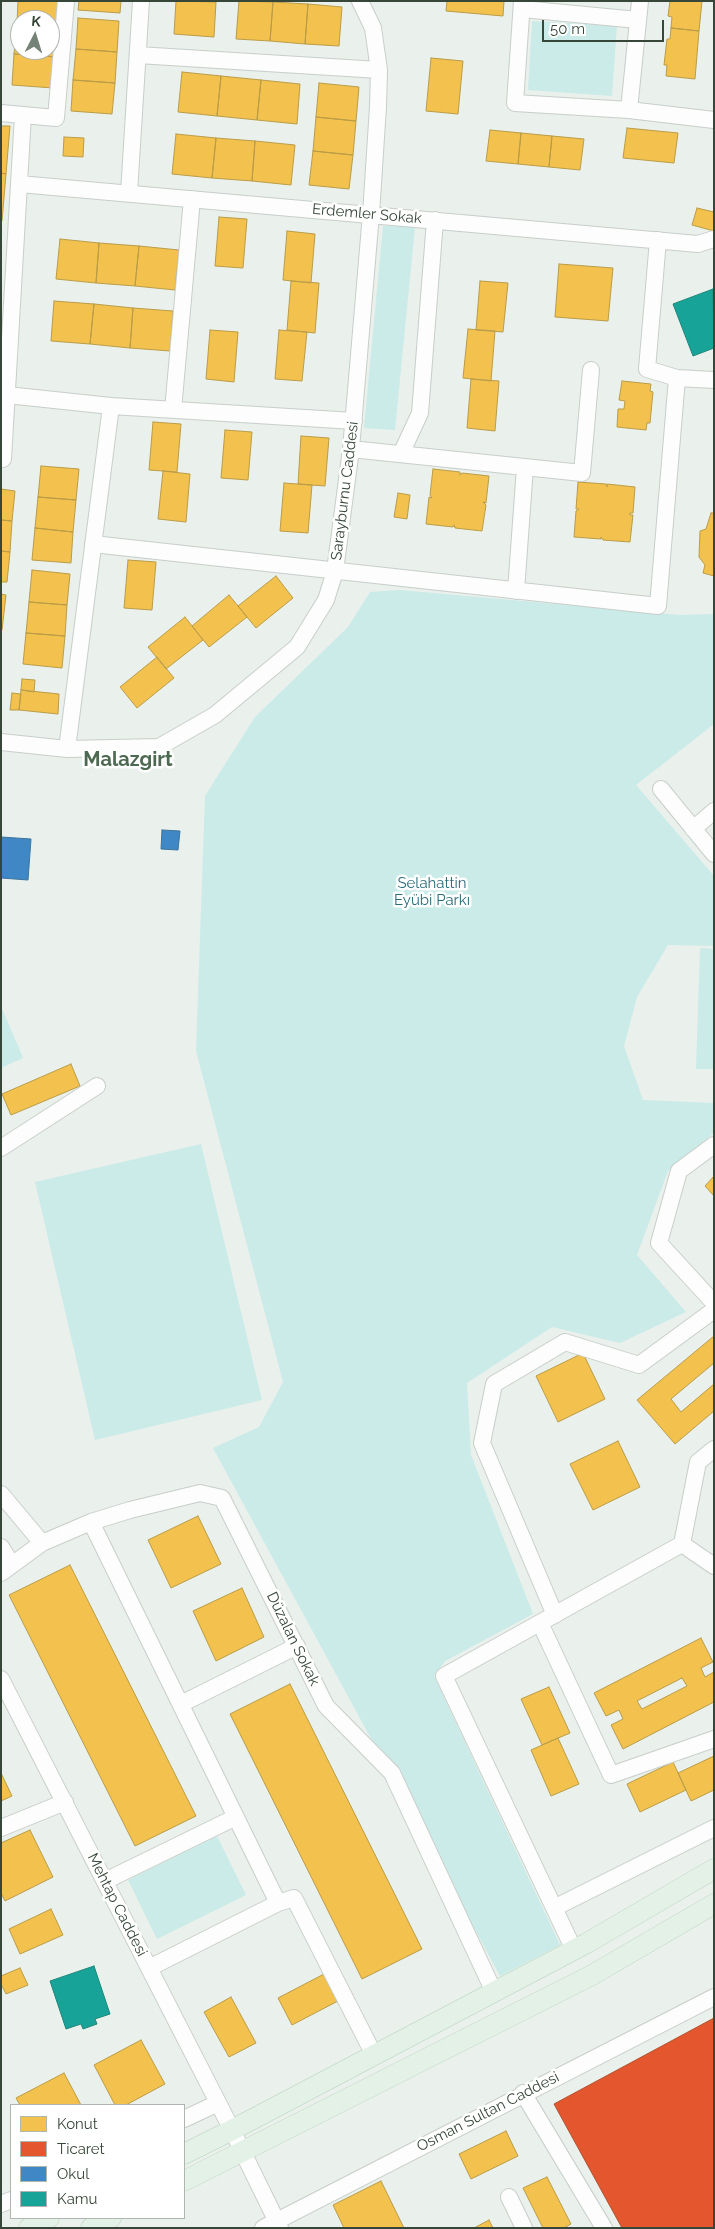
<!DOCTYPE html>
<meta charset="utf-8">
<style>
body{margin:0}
#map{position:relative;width:715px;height:2229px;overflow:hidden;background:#eaf0eb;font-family:Raleway,sans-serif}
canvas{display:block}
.frame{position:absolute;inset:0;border:2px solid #364638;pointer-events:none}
.legend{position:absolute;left:10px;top:2104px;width:175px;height:115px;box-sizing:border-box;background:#fff;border:1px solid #afb5af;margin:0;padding:6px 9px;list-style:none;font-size:15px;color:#364638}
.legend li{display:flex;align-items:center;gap:10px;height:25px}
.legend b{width:25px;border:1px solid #afb5af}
.north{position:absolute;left:10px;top:10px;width:50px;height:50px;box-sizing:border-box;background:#fff;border:1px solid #afb5af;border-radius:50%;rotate:5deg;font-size:14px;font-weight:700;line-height:20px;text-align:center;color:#364638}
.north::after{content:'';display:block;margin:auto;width:18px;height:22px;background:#758277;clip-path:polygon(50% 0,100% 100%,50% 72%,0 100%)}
.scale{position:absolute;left:542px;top:20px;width:122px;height:22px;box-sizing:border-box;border:2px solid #364638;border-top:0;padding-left:6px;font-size:15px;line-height:18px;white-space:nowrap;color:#364638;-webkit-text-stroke:4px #fff;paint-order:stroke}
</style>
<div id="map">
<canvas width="715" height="2229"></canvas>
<div class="frame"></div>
<ul class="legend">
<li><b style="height:14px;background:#f2c14e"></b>Konut</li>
<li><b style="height:14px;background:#e4572e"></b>Ticaret</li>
<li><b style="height:14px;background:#3f88c5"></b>Okul</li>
<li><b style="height:14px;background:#17a398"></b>Kamu</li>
</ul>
<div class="north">K</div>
<div class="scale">50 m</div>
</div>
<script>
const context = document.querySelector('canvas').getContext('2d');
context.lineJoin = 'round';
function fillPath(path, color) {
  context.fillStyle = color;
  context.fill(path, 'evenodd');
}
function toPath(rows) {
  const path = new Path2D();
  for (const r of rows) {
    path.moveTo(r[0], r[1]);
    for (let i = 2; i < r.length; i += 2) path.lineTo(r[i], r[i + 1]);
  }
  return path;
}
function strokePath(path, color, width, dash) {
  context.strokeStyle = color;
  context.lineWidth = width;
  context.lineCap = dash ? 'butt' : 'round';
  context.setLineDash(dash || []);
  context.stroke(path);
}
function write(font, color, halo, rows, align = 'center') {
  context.font = font + ' Raleway,sans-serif';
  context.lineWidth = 5;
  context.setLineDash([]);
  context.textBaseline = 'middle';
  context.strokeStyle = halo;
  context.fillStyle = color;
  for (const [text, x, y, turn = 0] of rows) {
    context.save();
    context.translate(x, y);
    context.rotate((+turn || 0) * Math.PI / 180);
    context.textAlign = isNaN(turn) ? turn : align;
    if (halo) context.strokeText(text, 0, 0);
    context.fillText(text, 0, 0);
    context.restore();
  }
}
const green = toPath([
 [532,21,617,26,612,96,528,90],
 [383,226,415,227,395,430,364,428],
 [400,590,679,615,714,614,714,724,636,785,714,876,714,946,668,945,637,997,624,1046,643,1100,714,1103,714,1133,668,1171,637,1255,686,1312,620,1343,552,1327,467,1383,471,1455,533,1614,445,1661,434,1676,560,1945,500,1976,213,1448,259,1427,283,1382,196,1051,205,796,255,717,348,627,370,592],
 [700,948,714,949,714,1069,696,1069],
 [1,1006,23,1058,1,1068],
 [201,1144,262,1400,95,1440,35,1182],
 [217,1836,246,1895,157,1939,128,1880]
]);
const homes = toPath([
 [18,1,60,1,58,26,50,26,50,20,20,20,20,23,17,23,18,1],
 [79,1,121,1,120,13,78,10,79,1],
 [176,1,216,2,214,37,174,34,176,1],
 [239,1,273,2,270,41,236,39,239,1],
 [447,1,504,1,503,16,446,11,447,1],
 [670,1,702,1,699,31,671,28,672,17,668,16,670,1],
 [273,2,308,4,305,44,270,41,273,2],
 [308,4,342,7,339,46,305,44,308,4],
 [78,18,119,21,117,52,76,49,78,18],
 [17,23,20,23,20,50,50,50,50,26,58,26,56,57,14,54,17,23],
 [671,28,699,31,695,79,666,76,667,65,664,65,667,39,670,39,671,28],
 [76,49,117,52,115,83,73,80,76,49],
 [14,54,56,57,53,88,12,85,14,54],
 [431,58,463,61,458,114,426,111,431,58],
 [182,72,221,76,217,116,178,112,182,72],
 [221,76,261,80,257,120,217,116,221,76],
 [73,80,115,83,112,114,71,111,73,80],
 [261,80,300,84,297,124,257,120,261,80],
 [319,83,359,87,356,121,316,117,319,83],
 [316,117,356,121,353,155,313,151,316,117],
 [1,126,10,126,6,174,1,173,1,126],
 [627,128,678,133,674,163,623,158,627,128],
 [490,130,521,133,518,164,486,161,490,130],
 [521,133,552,136,549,167,518,164,521,133],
 [176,134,216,138,212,178,172,174,176,134],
 [552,136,584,139,580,170,549,167,552,136],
 [64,137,84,138,83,157,63,156,64,137],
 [216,138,255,141,252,181,212,178,216,138],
 [255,141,295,145,291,185,252,181,255,141],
 [313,151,353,155,349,189,309,185,313,151],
 [1,173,6,174,2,221,1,221,1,173],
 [697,208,714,212,714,231,692,225,697,208],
 [219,217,247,219,243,268,215,266,219,217],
 [287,231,315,234,311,283,283,280,287,231],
 [60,239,99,243,96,283,56,279,60,239],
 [99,243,139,246,135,286,96,283,99,243],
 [139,246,179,250,175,290,135,286,139,246],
 [559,264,613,268,608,321,555,317,559,264],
 [291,281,319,283,315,333,287,330,291,281],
 [480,281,508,283,503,332,476,330,480,281],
 [54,301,94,304,90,344,51,341,54,301],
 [94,304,133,308,130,348,90,344,94,304],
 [133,308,173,311,170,351,130,348,133,308],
 [468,329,495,331,491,381,463,378,468,329],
 [210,330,238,332,234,382,206,379,210,330],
 [279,330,307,332,302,381,275,379,279,330],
 [471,379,499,381,495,431,467,428,471,379],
 [622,381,651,384,650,391,653,392,650,423,647,423,646,430,617,427,618,409,624,409,625,401,619,400,622,381],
 [153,422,181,424,177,472,149,470,153,422],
 [225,430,252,432,248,480,221,478,225,430],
 [301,436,329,438,325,486,298,484,301,436],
 [41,466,79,469,76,500,38,497,41,466],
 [433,469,460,472,460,475,462,473,489,476,486,503,483,502,486,505,482,531,455,528,454,525,453,527,426,524,429,497,432,498,430,495,433,469],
 [163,471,190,474,186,522,158,519,163,471],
 [578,482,606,484,607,487,607,484,635,487,633,513,630,513,630,515,633,515,630,542,603,540,601,537,601,539,574,537,576,511,579,509,576,509,578,482],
 [284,483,312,485,308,533,280,531,284,483],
 [1,489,15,491,12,521,1,520,1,489],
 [398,493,410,495,407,519,394,517,398,493],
 [38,497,76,500,73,532,35,528,38,497],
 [711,513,714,513,714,576,703,573,705,565,699,557,700,531,706,529,711,513],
 [1,520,12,521,10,552,1,551,1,520],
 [35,528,73,532,71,563,32,560,35,528],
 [1,551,10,552,7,582,1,582,1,551],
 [128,560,156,562,152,610,124,608,128,560],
 [32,570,70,574,67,605,29,602,32,570],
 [276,576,293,598,256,628,238,606,276,576],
 [1,594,6,595,2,630,1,630,1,594],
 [229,595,247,617,209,647,192,626,229,595],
 [29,602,67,605,65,636,26,633,29,602],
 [185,617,203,640,166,669,148,647,185,617],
 [26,633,65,636,62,668,23,664,26,633],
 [157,657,174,678,137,708,120,687,157,657],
 [22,679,35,680,34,692,21,690,22,679],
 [21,690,59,694,58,714,19,710,21,690],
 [12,693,21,694,19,710,10,710,12,693],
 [71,1064,80,1086,11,1115,2,1094,71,1064],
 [714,1176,714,1196,705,1186,714,1176],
 [714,1336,714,1363,671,1399,681,1412,714,1384,714,1411,675,1444,637,1400,714,1336],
 [583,1353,605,1399,558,1422,536,1376,583,1353],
 [618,1441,640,1487,593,1510,570,1464,618,1441],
 [198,1516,221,1564,171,1588,148,1540,198,1516],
 [70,1565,196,1816,135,1846,9,1595,70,1565],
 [242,1588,264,1637,216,1661,193,1611,242,1588],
 [701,1638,713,1662,701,1668,705,1677,714,1672,714,1702,623,1749,611,1725,623,1719,619,1710,606,1716,594,1693,701,1638],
 [682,1678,687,1686,642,1709,637,1701,682,1678],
 [290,1684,422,1949,362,1979,230,1714,290,1684],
 [549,1687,570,1733,542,1745,521,1699,549,1687],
 [558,1738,579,1784,551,1796,531,1750,558,1738],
 [714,1756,714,1790,691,1801,678,1773,714,1756],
 [673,1762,686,1790,640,1812,627,1784,673,1762],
 [1,1773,12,1796,1,1801,1,1773],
 [30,1830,53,1877,5,1901,1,1893,1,1843,30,1830],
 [51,1909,63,1935,20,1954,9,1929,51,1909],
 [20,1968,28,1985,6,1994,1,1984,1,1976,20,1968],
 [324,1974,338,2001,292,2025,278,1998,324,1974],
 [231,1997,256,2043,229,2057,204,2012,231,1997],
 [141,2040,165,2084,126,2105,115,2105,94,2065,141,2040],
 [64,2073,81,2105,20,2105,16,2098,64,2073],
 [506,2131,518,2156,471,2179,459,2154,506,2131],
 [547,2177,571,2224,564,2228,543,2228,523,2188,547,2177],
 [381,2181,404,2228,344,2228,333,2205,381,2181],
 [489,2220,493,2228,474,2228,489,2220]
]);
const shops = toPath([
 [714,2018,714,2228,622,2228,554,2104,714,2018]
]);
const schools = toPath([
 [162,830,180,831,178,850,161,849,162,830],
 [1,837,31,839,28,880,1,878,1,837]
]);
const public = toPath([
 [713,289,714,348,693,356,673,304,713,289],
 [94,1966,110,2014,95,2019,97,2024,83,2029,81,2024,66,2029,50,1981,94,1966]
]);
const minor = toPath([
 [522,1,515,103,629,110,714,120],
 [522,9,638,20],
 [138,55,379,70],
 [629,110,640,1],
 [1,113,23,115,3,459,1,459],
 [23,115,56,118,66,1],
 [19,184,698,244,714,239],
 [129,193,141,1],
 [677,378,714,380],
 [7,395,111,406],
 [173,410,192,199],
 [351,449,582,473,591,370],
 [401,454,420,413,435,220],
 [93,544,658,606,677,378,647,369,658,240],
 [516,591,525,467],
 [1,742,67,749,159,747,215,715,297,647,326,600,335,571,351,449,371,214,378,107,379,70,373,28,360,1],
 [67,749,111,406,354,421],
 [661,789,714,854],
 [693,829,714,811],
 [714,1145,679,1171,659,1243,714,1303],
 [1,1148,97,1086],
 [1,1494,42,1543,91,1522,130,1510,200,1493,222,1498,326,1706,392,1773,494,1992],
 [91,1522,278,1903,149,1968],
 [682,1544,714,1566],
 [1,1547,12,1565],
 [1,1573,42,1543],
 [555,1615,482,1443,494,1384,565,1342,639,1365,714,1310],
 [540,1623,611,1775,714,1739],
 [1,1679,232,2130,280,2228],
 [181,1704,297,1646],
 [1,1828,65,1802],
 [105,1881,236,1817],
 [278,1903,294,1898,374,2055],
 [554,1908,714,1828],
 [574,1950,444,1676,682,1544,698,1462,714,1449],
 [523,2093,604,2228],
 [184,2119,218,2103],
 [509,2197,524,2228],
 [1,2204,11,2200],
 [263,2228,714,1997]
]);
const major = toPath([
 [184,2154,232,2130,587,1943,714,1869],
 [184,2181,592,1975,714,1904],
 [29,2228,49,2218],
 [91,2228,111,2218]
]);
const streetNames = [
 ["Erdemler Sokak",367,214,5],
 ["Sarayburnu Caddesi",345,491,-83],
 ["Düzalan Sokak",293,1639,64],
 ["Mehtap Caddesi",117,1905,63],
 ["Osman Sultan Caddesi",488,2112,-27]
];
const parkNames = [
 ["Selahattin",432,883],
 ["Eyübi Parkı",432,900]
];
const districtNames = [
 ["Malazgirt",128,760]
];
fillPath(green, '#caebe8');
fillPath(homes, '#f2c14e');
strokePath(homes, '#ba9c47', 1);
fillPath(shops, '#e4572e');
strokePath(shops, '#b05231', 1);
fillPath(schools, '#3f88c5');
strokePath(schools, '#3c749b', 1);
fillPath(public, '#17a398');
strokePath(public, '#20877b', 1);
strokePath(minor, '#c8cec9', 18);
strokePath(major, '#b7d2bd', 21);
strokePath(minor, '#fcfdfc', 16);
strokePath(major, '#e3f1e7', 20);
write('15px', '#364638', '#fff', streetNames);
write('15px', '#2a6c78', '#fff', parkNames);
write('bold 20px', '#4d6951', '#fff', districtNames);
</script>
